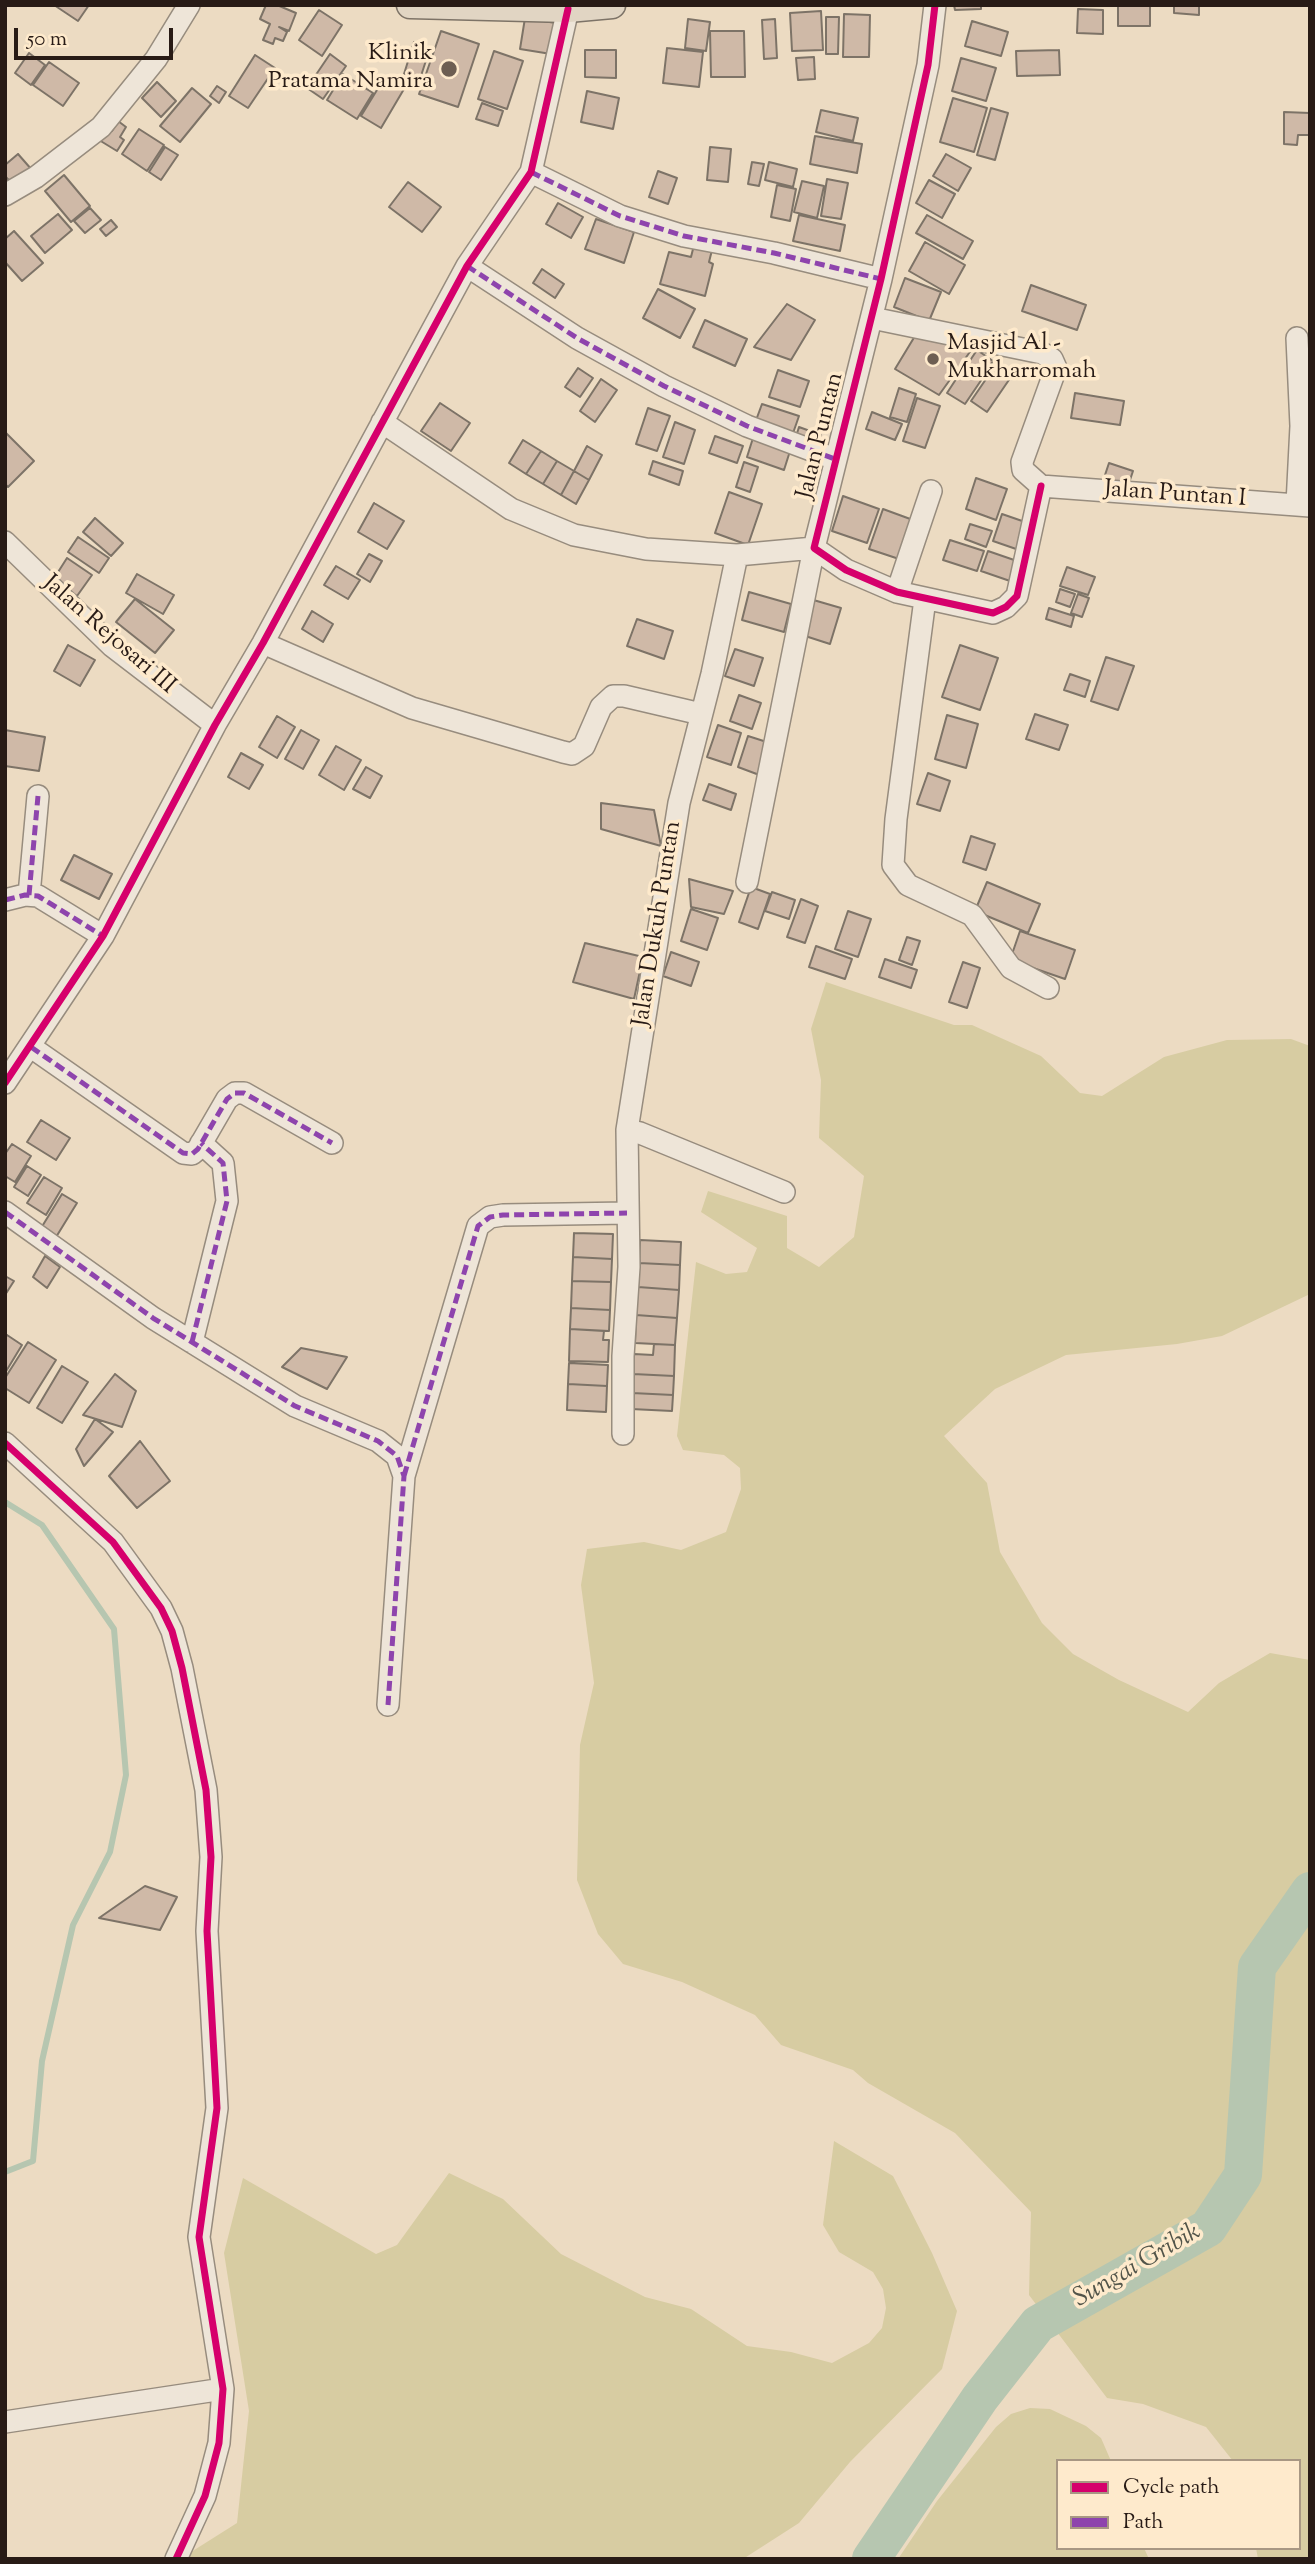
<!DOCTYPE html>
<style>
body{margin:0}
#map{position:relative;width:1315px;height:2564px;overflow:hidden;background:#ecdbc2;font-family:"Sorts Mill Goudy",serif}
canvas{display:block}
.frame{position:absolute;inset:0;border:7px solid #281b16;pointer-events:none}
.legend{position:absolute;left:1056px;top:2459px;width:245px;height:91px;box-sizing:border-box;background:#feeacc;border:2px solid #a89783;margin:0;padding:9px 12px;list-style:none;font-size:21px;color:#281b16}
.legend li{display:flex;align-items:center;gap:14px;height:35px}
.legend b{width:35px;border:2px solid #a89783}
.scale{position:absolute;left:14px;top:28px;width:159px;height:32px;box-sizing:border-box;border:4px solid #281b16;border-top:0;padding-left:9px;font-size:21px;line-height:24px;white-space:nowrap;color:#281b16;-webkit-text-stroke:5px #feeacc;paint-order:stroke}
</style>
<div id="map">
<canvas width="1315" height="2564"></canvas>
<div class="frame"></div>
<ul class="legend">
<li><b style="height:9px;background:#d6006c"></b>Cycle path</li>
<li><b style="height:9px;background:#8e44ad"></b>Path</li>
</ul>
<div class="scale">50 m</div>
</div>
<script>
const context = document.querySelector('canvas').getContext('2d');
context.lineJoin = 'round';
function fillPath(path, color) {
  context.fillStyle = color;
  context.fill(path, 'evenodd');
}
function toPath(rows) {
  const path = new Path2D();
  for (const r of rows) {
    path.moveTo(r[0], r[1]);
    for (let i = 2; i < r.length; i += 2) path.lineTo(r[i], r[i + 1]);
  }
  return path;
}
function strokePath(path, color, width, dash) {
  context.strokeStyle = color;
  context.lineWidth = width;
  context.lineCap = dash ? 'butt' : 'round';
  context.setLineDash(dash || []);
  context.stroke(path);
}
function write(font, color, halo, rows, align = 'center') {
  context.font = font + ' "Sorts Mill Goudy",serif';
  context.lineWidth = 7;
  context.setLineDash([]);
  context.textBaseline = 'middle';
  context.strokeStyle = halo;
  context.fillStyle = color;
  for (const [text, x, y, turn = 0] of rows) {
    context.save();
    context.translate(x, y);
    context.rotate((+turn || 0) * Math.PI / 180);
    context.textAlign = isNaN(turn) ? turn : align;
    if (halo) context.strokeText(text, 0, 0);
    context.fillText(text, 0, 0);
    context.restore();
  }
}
const green = toPath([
 [826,982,954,1025,972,1025,1041,1056,1080,1093,1102,1096,1164,1057,1227,1040,1291,1039,1310,1046,1310,1294,1222,1336,1177,1344,1066,1355,995,1389,944,1436,987,1483,1000,1552,1042,1623,1073,1654,1119,1680,1188,1712,1219,1683,1270,1653,1310,1660,1310,2559,1258,2559,1256,2548,1299,2548,1299,2461,1233,2461,1206,2427,1143,2404,1107,2398,1029,2295,1031,2212,955,2133,868,2083,853,2070,781,2045,755,2015,682,1982,623,1964,598,1934,577,1880,580,1745,594,1683,581,1585,587,1549,644,1542,681,1550,726,1532,741,1489,740,1468,724,1455,683,1450,677,1436,696,1262,726,1274,747,1272,757,1248,701,1212,708,1191,787,1216,787,1248,819,1267,854,1237,864,1176,819,1138,821,1080,811,1029],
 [834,2141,893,2176,932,2253,957,2311,942,2369,850,2462,799,2523,743,2559,180,2559,237,2523,249,2411,224,2253,243,2178,376,2254,397,2245,449,2173,503,2199,561,2254,645,2297,691,2309,747,2346,791,2352,832,2363,869,2343,882,2328,886,2308,883,2289,873,2272,839,2252,823,2225],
 [1030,2408,1050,2409,1086,2426,1101,2438,1111,2461,1058,2461,1058,2548,1144,2548,1149,2559,898,2559,937,2501,996,2427,1011,2414]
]);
const stream = toPath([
 [5,1502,42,1525,114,1629,126,1775,110,1852,73,1925,42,2061,33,2161,5,2172]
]);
const river = toPath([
 [871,2559,980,2398,1038,2324,1208,2228,1243,2175,1257,1967,1310,1891]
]);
const building = toPath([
 [54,5,89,5,78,21,54,5],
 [266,5,277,5,296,13,289,31,279,27,287,32,283,41,275,38,273,44,263,40,270,24,260,19,266,5],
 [954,5,981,5,981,9,955,10,954,5],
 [1118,5,1150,5,1150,26,1118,26,1118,5],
 [1174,5,1199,5,1199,15,1174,13,1174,5],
 [1078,9,1103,10,1103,34,1077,33,1078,9],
 [319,10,342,25,322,56,299,40,319,10],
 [821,11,823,50,792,51,790,13,821,11],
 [844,14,870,15,869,57,843,57,844,14],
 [826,17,839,17,838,54,826,54,826,17],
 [525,18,556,23,551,54,520,49,525,18],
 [688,19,710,22,706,51,685,48,688,19],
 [775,19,777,58,764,59,762,20,775,19],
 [972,21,1008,32,1001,56,965,46,972,21],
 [441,31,479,44,458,107,419,94,441,31],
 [710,31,744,31,745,77,711,77,710,31],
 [414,42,430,48,420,79,404,74,414,42],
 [667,48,703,52,699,87,663,83,667,48],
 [585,50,616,50,616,78,585,77,585,50],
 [1059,50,1060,75,1017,76,1016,51,1059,50],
 [494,51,523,61,507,109,478,99,494,51],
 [29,53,45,65,31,85,15,73,29,53],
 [330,54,346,66,323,99,307,88,330,54],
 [255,55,275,68,248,108,229,96,255,55],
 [814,57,815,79,798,80,796,58,814,57],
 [961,58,996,68,986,101,952,91,961,58],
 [49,62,79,83,63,106,33,85,49,62],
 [343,74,373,93,357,119,327,100,343,74],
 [385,77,404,89,381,128,361,116,385,77],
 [157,82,176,101,161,117,142,98,157,82],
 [217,86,226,92,219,103,210,96,217,86],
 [192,88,211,104,180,142,160,126,192,88],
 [587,91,619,98,613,129,581,122,587,91],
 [953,98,987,108,974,152,940,142,953,98],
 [482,103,503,111,498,126,476,119,482,103],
 [991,108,1008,113,995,160,977,155,991,108],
 [821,110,858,118,853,141,816,132,821,110],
 [1284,112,1310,113,1310,135,1298,135,1297,145,1284,144,1284,112],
 [118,121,126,127,120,137,124,140,117,151,99,140,107,128,112,131,118,121],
 [139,129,164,145,147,171,122,154,139,129],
 [815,136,862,144,857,173,810,164,815,136],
 [165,147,178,155,161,180,149,172,165,147],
 [710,147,731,149,728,182,707,180,710,147],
 [18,154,32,170,14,186,5,176,5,165,18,154],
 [946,154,971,168,958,191,933,176,946,154],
 [752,162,764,164,759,186,748,184,752,162],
 [769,162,797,169,793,187,765,180,769,162],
 [658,171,677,178,668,204,649,197,658,171],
 [64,175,90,206,71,222,45,191,64,175],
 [827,179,848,183,841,219,821,216,827,179],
 [929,180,955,194,942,218,916,203,929,180],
 [802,181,824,186,817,218,794,212,802,181],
 [408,182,441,207,422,232,389,207,408,182],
 [777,185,796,189,790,221,771,217,777,185],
 [558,203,583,217,571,238,546,224,558,203],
 [90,208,101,220,85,233,74,221,90,208],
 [58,214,72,230,45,253,31,236,58,214],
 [799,215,845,225,840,251,793,241,799,215],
 [927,215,973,241,963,259,916,233,927,215],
 [596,219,634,232,624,263,585,249,596,219],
 [111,220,117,227,106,236,100,229,111,220],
 [14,231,43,263,22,281,5,262,5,239,14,231],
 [925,242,965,265,949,294,909,271,925,242],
 [694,245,712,250,709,262,713,264,705,296,660,284,669,252,691,257,694,245],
 [542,269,564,284,555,298,533,283,542,269],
 [905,278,941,292,929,321,894,307,905,278],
 [1031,285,1086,305,1077,330,1022,311,1031,285],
 [658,289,695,309,680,338,643,318,658,289],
 [787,304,815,320,791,360,754,347,787,304],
 [705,320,747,339,735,366,693,347,705,320],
 [918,331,972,349,939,395,895,369,918,331],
 [977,350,993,361,984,376,967,365,977,350],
 [997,363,1013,374,987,412,971,401,997,363],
 [964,367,982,379,965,404,947,393,964,367],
 [578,368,593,378,580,397,565,387,578,368],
 [778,370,809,381,800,407,769,397,778,370],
 [601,379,617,390,595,422,580,411,601,379],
 [899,388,916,394,907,422,890,417,899,388],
 [1075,393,1124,401,1120,425,1071,418,1075,393],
 [917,398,940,406,925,448,903,441,917,398],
 [440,403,470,423,451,451,421,431,440,403],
 [762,404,799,416,792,436,755,423,762,404],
 [648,408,670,416,657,451,636,444,648,408],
 [872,412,902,424,895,440,866,429,872,412],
 [675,422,695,430,684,464,663,457,675,422],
 [799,427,821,435,815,450,794,443,799,427],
 [5,432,34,461,8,487,5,484,5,432],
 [715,436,743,446,737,463,709,453,715,436],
 [753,438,790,451,784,470,747,457,753,438],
 [523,440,541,451,526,474,509,463,523,440],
 [587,446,602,455,589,480,574,471,587,446],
 [541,451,557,461,543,484,526,474,541,451],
 [557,461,574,471,561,495,543,484,557,461],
 [653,461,683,471,679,485,649,474,653,461],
 [744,462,758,467,750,492,736,487,744,462],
 [1109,463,1133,471,1127,489,1103,481,1109,463],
 [574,471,589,480,576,504,561,495,574,471],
 [976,478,1007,489,996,520,966,509,976,478],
 [729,492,762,504,748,545,715,533,729,492],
 [843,496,879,509,867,543,832,531,843,496],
 [374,503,404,521,387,549,358,532,374,503],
 [883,509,913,520,899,559,869,549,883,509],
 [1002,514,1028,523,1019,550,993,541,1002,514],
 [95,518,123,543,111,556,83,532,95,518],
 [970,524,992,531,986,547,965,539,970,524],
 [78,537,109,558,99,573,68,552,78,537],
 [950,540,984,551,977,571,943,560,950,540],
 [988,551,1017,561,1010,581,981,571,988,551],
 [369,554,382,561,370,582,357,574,369,554],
 [67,558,92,575,77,596,53,580,67,558],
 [336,566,360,580,348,599,324,585,336,566],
 [1067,567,1095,577,1088,595,1060,586,1067,567],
 [137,574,174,595,163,614,126,593,137,574],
 [1060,589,1075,594,1070,607,1056,602,1060,589],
 [749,592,791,604,784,632,742,620,749,592],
 [1078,594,1089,598,1082,617,1071,613,1078,594],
 [135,599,174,630,155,653,116,622,135,599],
 [810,599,841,608,830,644,799,634,810,599],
 [1049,608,1074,616,1071,627,1046,619,1049,608],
 [312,611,333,624,323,642,302,629,312,611],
 [637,619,673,631,664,659,627,646,637,619],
 [68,645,95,660,80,686,54,671,68,645],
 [960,645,998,658,980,710,942,697,960,645],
 [735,649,763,658,754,686,725,676,735,649],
 [1106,657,1134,666,1118,710,1091,701,1106,657],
 [1070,674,1090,681,1085,697,1064,690,1070,674],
 [739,695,761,703,752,729,730,721,739,695],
 [1035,714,1068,725,1059,750,1026,739,1035,714],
 [947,715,978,724,966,768,935,759,947,715],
 [277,716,295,727,277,758,259,747,277,716],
 [718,725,741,733,731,765,707,757,718,725],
 [5,730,45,737,39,771,5,766,5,730],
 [301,730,319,740,303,769,285,759,301,730],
 [748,736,773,744,762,776,738,767,748,736],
 [336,746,361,760,344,790,319,775,336,746],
 [241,753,263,765,249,789,228,777,241,753],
 [366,767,382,776,370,798,353,789,366,767],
 [928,773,950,781,940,811,917,804,928,773],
 [709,784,736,794,731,810,703,800,709,784],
 [601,803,654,810,661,846,601,829,601,803],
 [971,836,995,844,986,870,963,862,971,836],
 [74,855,112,874,99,899,61,880,74,855],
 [689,879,733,891,724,914,691,907,689,879],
 [987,882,1040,904,1028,933,975,911,987,882],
 [751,887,770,894,758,929,739,922,751,887],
 [772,892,795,900,789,919,765,911,772,892],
 [801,899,818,906,805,943,787,937,801,899],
 [691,909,718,918,707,950,681,941,691,909],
 [848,911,871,919,858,957,835,949,848,911],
 [1020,931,1075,950,1065,979,1010,960,1020,931],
 [907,937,920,941,912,965,899,960,907,937],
 [585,943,643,957,634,999,573,982,585,943],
 [816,946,852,959,845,979,809,967,816,946],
 [671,952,699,962,691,986,663,976,671,952],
 [885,959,917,970,911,988,879,977,885,959],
 [963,962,980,968,967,1008,949,1002,963,962],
 [41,1120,70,1138,56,1160,27,1142,41,1120],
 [12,1144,31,1156,15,1182,5,1176,5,1154,12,1144],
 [27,1166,41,1175,28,1196,14,1187,27,1166],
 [44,1177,62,1188,46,1215,27,1203,44,1177],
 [62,1194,77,1203,53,1242,38,1233,62,1194],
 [574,1233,613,1234,612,1259,573,1257,574,1233],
 [640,1240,681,1242,680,1265,639,1263,640,1240],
 [45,1256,60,1267,47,1288,33,1277,45,1256],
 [573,1257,612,1259,611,1282,572,1281,573,1257],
 [639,1263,680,1265,679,1290,638,1287,639,1263],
 [5,1276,14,1281,5,1295,5,1276],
 [572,1281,611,1282,610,1310,571,1308,572,1281],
 [638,1287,679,1290,677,1318,636,1315,638,1287],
 [571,1308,610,1310,609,1331,570,1329,571,1308],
 [636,1315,677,1318,675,1345,635,1343,636,1315],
 [570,1329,604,1331,603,1340,609,1340,608,1362,569,1361,570,1329],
 [7,1335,22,1345,5,1373,5,1337,7,1335],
 [28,1342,56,1360,29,1403,5,1388,5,1378,28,1342],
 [654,1344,675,1345,674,1376,633,1374,634,1354,653,1355,654,1344],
 [301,1348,347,1357,327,1389,282,1367,301,1348],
 [569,1363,608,1365,607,1386,568,1384,569,1363],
 [62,1366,88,1382,62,1423,37,1408,62,1366],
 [115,1374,136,1391,122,1427,83,1415,115,1374],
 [633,1374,674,1376,673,1395,632,1393,633,1374],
 [568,1384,607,1386,606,1412,567,1410,568,1384],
 [632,1393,673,1395,672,1411,631,1409,632,1393],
 [95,1419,113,1432,84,1466,76,1449,95,1419],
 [140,1441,170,1481,137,1508,109,1476,140,1441],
 [145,1886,177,1897,160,1930,99,1918,145,1886]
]);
const minor = toPath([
 [935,5,928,65,881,279,814,548,846,570,897,592,993,613,1006,607,1017,596,1041,486],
 [531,172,620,216,684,236,774,253,881,279],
 [5,195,36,177,101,127,156,59,189,5],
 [467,266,577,338,664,386,747,426,835,459],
 [872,318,1042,353,1052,359,1056,368,1022,462,1023,470,1041,486],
 [382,422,511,509,574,535,646,549,737,555,814,548,747,882],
 [1041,486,1310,506],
 [1297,504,1301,426,1297,338],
 [5,542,112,646,215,725],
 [737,555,712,674,679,803,627,1130,640,1133,784,1192],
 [897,592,931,491],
 [925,599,896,819,893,865,908,885,972,915,1011,968,1048,988],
 [263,643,412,708,563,752,572,754,584,746,601,707,613,696,624,696,701,714],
 [29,895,38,796],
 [5,900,25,895,38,896,103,936],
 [31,1047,183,1153,192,1154,198,1149,227,1099,235,1093,244,1093,332,1143],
 [5,1083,103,936,215,725,263,643,467,266,531,172,568,9],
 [5,1212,153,1318,295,1406,378,1441,397,1456,404,1476,388,1705],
 [192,1342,227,1201,223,1163,201,1143],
 [623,1434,623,1356,629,1267,627,1130],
 [5,1443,113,1542,161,1608,172,1631,182,1668,206,1790,211,1857,207,1931,217,2108,199,2237,223,2389,219,2443,205,2496,176,2559],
 [404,1476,478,1226,490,1217,503,1215,627,1213],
 [5,2422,223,2389]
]);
const major = toPath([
 [410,5,568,9,612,5]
]);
const quiet = toPath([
 [531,172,620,216,684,236,774,253,881,279],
 [467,266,577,338,664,386,747,426,835,459],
 [29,895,38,796],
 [5,900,25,895,38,896,103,936],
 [31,1047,183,1153,192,1154,198,1149,227,1099,235,1093,244,1093,332,1143],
 [5,1212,153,1318,295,1406,378,1441,397,1456,404,1476,388,1705],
 [192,1342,227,1201,223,1163,201,1143],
 [404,1476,478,1226,490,1217,503,1215,627,1213]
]);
const cycleway = toPath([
 [935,5,928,65,881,279,814,548,846,570,897,592,993,613,1006,607,1017,596,1041,486],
 [5,1083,103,936,215,725,263,643,467,266,531,172,568,9],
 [5,1443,113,1542,161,1608,172,1631,182,1668,206,1790,211,1857,207,1931,217,2108,199,2237,223,2389,219,2443,205,2496,176,2559]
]);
const markers = [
 [449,69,9,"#6d5e52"],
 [933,359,7,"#6d5e52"]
];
const poiNames = [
 ["Klinik",433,55],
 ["Pratama Namira",433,83],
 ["Masjid Al -",947,345,"left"],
 ["Mukharromah",947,373,"left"]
];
const streetNames = [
 ["Jalan Puntan",822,436,-76],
 ["Jalan Puntan I",1175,496,4],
 ["Jalan Rejosari III",108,636,41],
 ["Jalan Dukuh Puntan",659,924,-81]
];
const waterNames = [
 ["Sungai Gribik",1138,2267,-30]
];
fillPath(green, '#d7cca2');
strokePath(stream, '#b6c6b0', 6);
strokePath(river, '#b6c6b0', 38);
fillPath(building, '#cfb9a7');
strokePath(building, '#7d7367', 2);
strokePath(minor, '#978c7e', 24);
strokePath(major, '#7d7367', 29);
strokePath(minor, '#eee5d8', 21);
strokePath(major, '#e1d5c3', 26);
strokePath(quiet, '#8e44ad', 5, [10, 5]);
strokePath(cycleway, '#d6006c', 7);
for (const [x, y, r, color] of markers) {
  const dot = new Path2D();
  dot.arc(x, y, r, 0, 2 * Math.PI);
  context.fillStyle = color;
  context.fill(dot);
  strokePath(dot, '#feeacc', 2.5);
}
write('24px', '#281b16', '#feeacc', poiNames, 'right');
write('24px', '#281b16', '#feeacc', streetNames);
write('italic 26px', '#525449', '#feeacc', waterNames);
</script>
